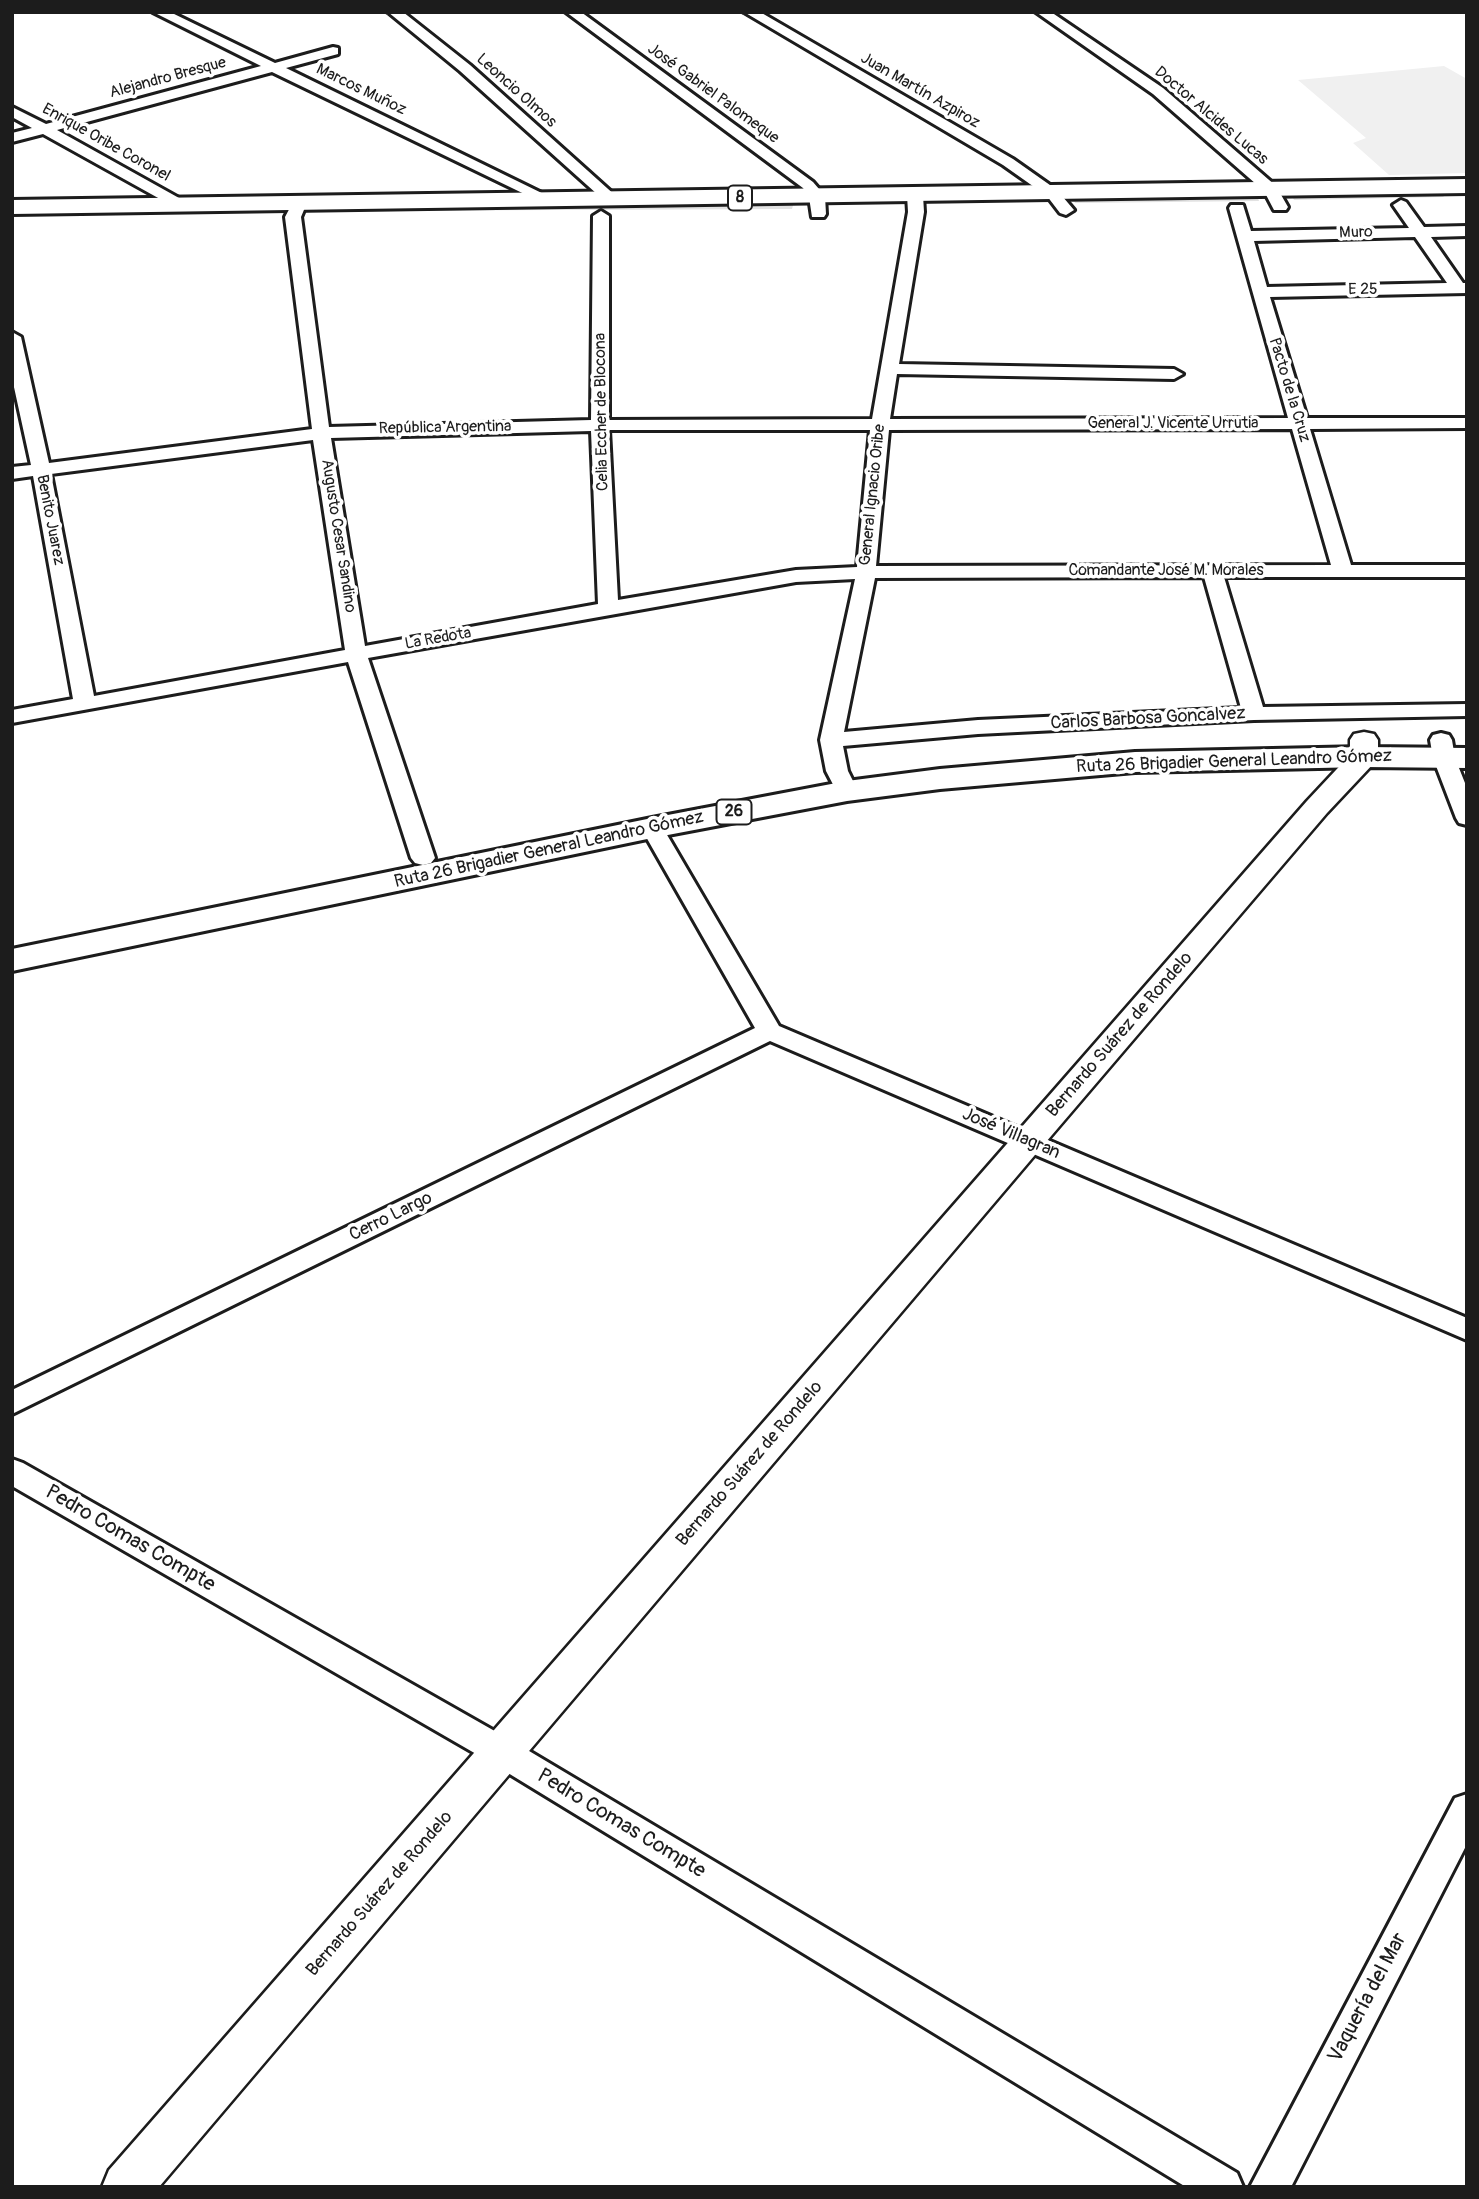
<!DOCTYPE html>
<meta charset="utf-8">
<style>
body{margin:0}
#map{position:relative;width:1479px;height:2199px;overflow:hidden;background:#fff;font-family:Pangolin,sans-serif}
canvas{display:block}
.frame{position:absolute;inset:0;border:14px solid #1c1c1c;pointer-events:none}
</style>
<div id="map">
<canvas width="1479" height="2199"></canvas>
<div class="frame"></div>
</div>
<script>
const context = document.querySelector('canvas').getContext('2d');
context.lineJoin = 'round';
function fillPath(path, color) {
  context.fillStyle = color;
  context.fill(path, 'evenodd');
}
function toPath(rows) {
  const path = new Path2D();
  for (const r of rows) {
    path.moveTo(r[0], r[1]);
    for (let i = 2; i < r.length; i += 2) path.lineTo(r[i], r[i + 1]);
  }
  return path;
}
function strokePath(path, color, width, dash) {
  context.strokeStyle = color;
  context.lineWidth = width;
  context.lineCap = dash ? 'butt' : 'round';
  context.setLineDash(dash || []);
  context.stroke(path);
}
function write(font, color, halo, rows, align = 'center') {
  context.font = font + ' Pangolin,sans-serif';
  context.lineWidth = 7;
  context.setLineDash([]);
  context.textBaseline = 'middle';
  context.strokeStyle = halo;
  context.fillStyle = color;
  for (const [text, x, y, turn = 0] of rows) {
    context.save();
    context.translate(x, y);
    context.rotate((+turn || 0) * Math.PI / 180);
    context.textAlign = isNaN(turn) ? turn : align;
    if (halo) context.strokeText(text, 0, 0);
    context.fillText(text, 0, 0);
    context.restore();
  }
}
const built = toPath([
 [1444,66,1467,79,1467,173,1389,175,1353,143,1366,138,1298,80]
]);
const green = toPath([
 [1439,191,1444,197,1294,200,1291,194],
 [1257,195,1259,201,1075,203,1073,198],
 [794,202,792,209,320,211,320,209]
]);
const minor = toPath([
 [153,12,170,12,275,63,333,47,338,48,338,54,286,68,556,200,553,203,543,203,272,72,57,130,188,203,191,206,188,209,178,209,43,134,12,142,12,133,32,128,12,117,12,107,46,124,261,66,153,12],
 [388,12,403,12,470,65,617,197,620,200,617,203,607,203,460,71,388,12],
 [566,12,581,12,813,182,825,196,826,214,824,217,812,217,809,197,803,188,566,12],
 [744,12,760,12,1013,159,1057,190,1074,210,1066,215,1060,213,1047,196,1003,165,744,12],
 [1036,12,1051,12,1163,88,1276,186,1288,207,1286,210,1274,210,1264,191,1153,94,1036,12],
 [915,190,923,195,924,212,899,364,1174,369,1183,374,1174,379,897,374,890,419,1288,418,1229,208,1231,205,1243,205,1251,231,1409,228,1393,205,1401,200,1406,202,1424,227,1467,226,1467,236,1431,237,1463,283,1467,283,1467,293,1270,297,1307,418,1467,418,1467,428,1310,429,1351,565,1467,565,1467,577,1224,577,1263,707,1467,704,1467,716,1254,720,978,734,843,746,848,771,858,791,855,796,847,798,839,796,826,771,820,740,855,579,796,582,368,658,435,858,431,863,423,865,415,863,411,858,348,662,12,723,12,710,73,699,33,476,12,479,12,467,31,465,12,378,12,332,21,337,49,463,312,429,285,217,293,202,298,200,306,205,301,217,329,427,591,420,593,216,601,211,609,216,609,420,872,419,908,212,907,195,915,190],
 [1415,237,1447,283,1267,287,1254,241,1415,237],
 [1292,429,1331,565,876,566,889,430,1292,429],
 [609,430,870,430,857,567,796,570,618,600,609,430],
 [591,431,598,604,365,646,331,438,591,431],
 [313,440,345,650,94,696,51,474,313,440],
 [1204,577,1241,708,978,720,844,732,875,578,1204,577],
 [1441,733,1449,735,1452,740,1455,758,1467,788,1467,825,1459,823,1456,818,1433,758,1430,740,1433,735,1441,733],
 [652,821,660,823,663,828,779,1026,1467,1318,1467,1340,770,1041,12,1414,12,1390,755,1028,641,828,644,823,652,821],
 [12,1459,23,1463,514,1742,1237,2173,1243,2187,1186,2187,490,1762,12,1486,12,1459],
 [1467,1794,1467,1844,1291,2187,1250,2187,1455,1798,1467,1794]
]);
const tertiary = toPath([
 [1364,732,1374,734,1378,740,1378,757,1374,763,1327,813,1040,1149,159,2187,102,2187,109,2170,1307,801,1350,755,1350,740,1354,734,1364,732]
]);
const primary = toPath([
 [1467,179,1467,193,12,214,12,200,1467,179],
 [1364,747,1467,748,1467,768,1364,767,1135,772,940,789,847,801,652,838,12,971,12,949,652,818,847,781,940,769,1135,752,1364,747]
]);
const farStreetnames = [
 ["Alejandro Bresque",168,78,-15],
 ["Marcos Muñoz",361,90,26],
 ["Leoncio Olmos",516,91,42],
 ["Juan Martín Azpiroz",920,91,30],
 ["José Gabriel Palomeque",713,94,36],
 ["Doctor Alcides Lucas",1211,116,40],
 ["Enrique Oribe Coronel",106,143,29],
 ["Muro",1356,233,-2],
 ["E 25",1363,290,-1],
 ["Pacto de la Cruz",1289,390,73],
 ["Celia Eccher de Blocona",602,412,-91],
 ["General J. Vicente Urrutia",1173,424],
 ["República Argentina",445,428,-1],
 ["General Ignacio Oribe",873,495,-84],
 ["Benito Juarez",50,520,79],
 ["Augusto Cesar Sandino",338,536,81],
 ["Comandante José M. Morales",1166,571],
 ["La Redota",438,639,-10]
];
const shields = [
 [740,198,24],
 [734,812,35]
];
const shieldNames = [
 ["8",740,198],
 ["26",734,812]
];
const streetNames = [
 ["Carlos Barbosa Goncalvez",1148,719,-3],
 ["Ruta 26 Brigadier General Leandro Gómez",1234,762,-2],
 ["Ruta 26 Brigadier General Leandro Gómez",549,850,-12],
 ["Bernardo Suárez de Rondelo",1120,1035,-49],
 ["José Villagran",1011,1134,23],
 ["Cerro Largo",391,1217,-26],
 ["Bernardo Suárez de Rondelo",750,1464,-49],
 ["Bernardo Suárez de Rondelo",380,1894,-49]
];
const nearStreetnames = [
 ["Pedro Comas Compte",130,1539,30],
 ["Pedro Comas Compte",621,1824,31],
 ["Vaquería del Mar",1368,1998,-62]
];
fillPath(built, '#f0f0f0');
fillPath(green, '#e2e2e2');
strokePath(minor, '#1c1c1c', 6);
strokePath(tertiary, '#1c1c1c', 5);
strokePath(primary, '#1c1c1c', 6);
fillPath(minor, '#fff');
fillPath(tertiary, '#fff');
fillPath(primary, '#fff');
write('16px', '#1c1c1c', '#fff', farStreetnames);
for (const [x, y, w] of shields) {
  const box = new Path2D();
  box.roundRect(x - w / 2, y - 12.5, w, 25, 5);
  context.fillStyle = '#fff';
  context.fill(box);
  strokePath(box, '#1c1c1c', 2);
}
write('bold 16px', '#1c1c1c', null, shieldNames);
write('18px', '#1c1c1c', '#fff', streetNames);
write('21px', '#1c1c1c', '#fff', nearStreetnames);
</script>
